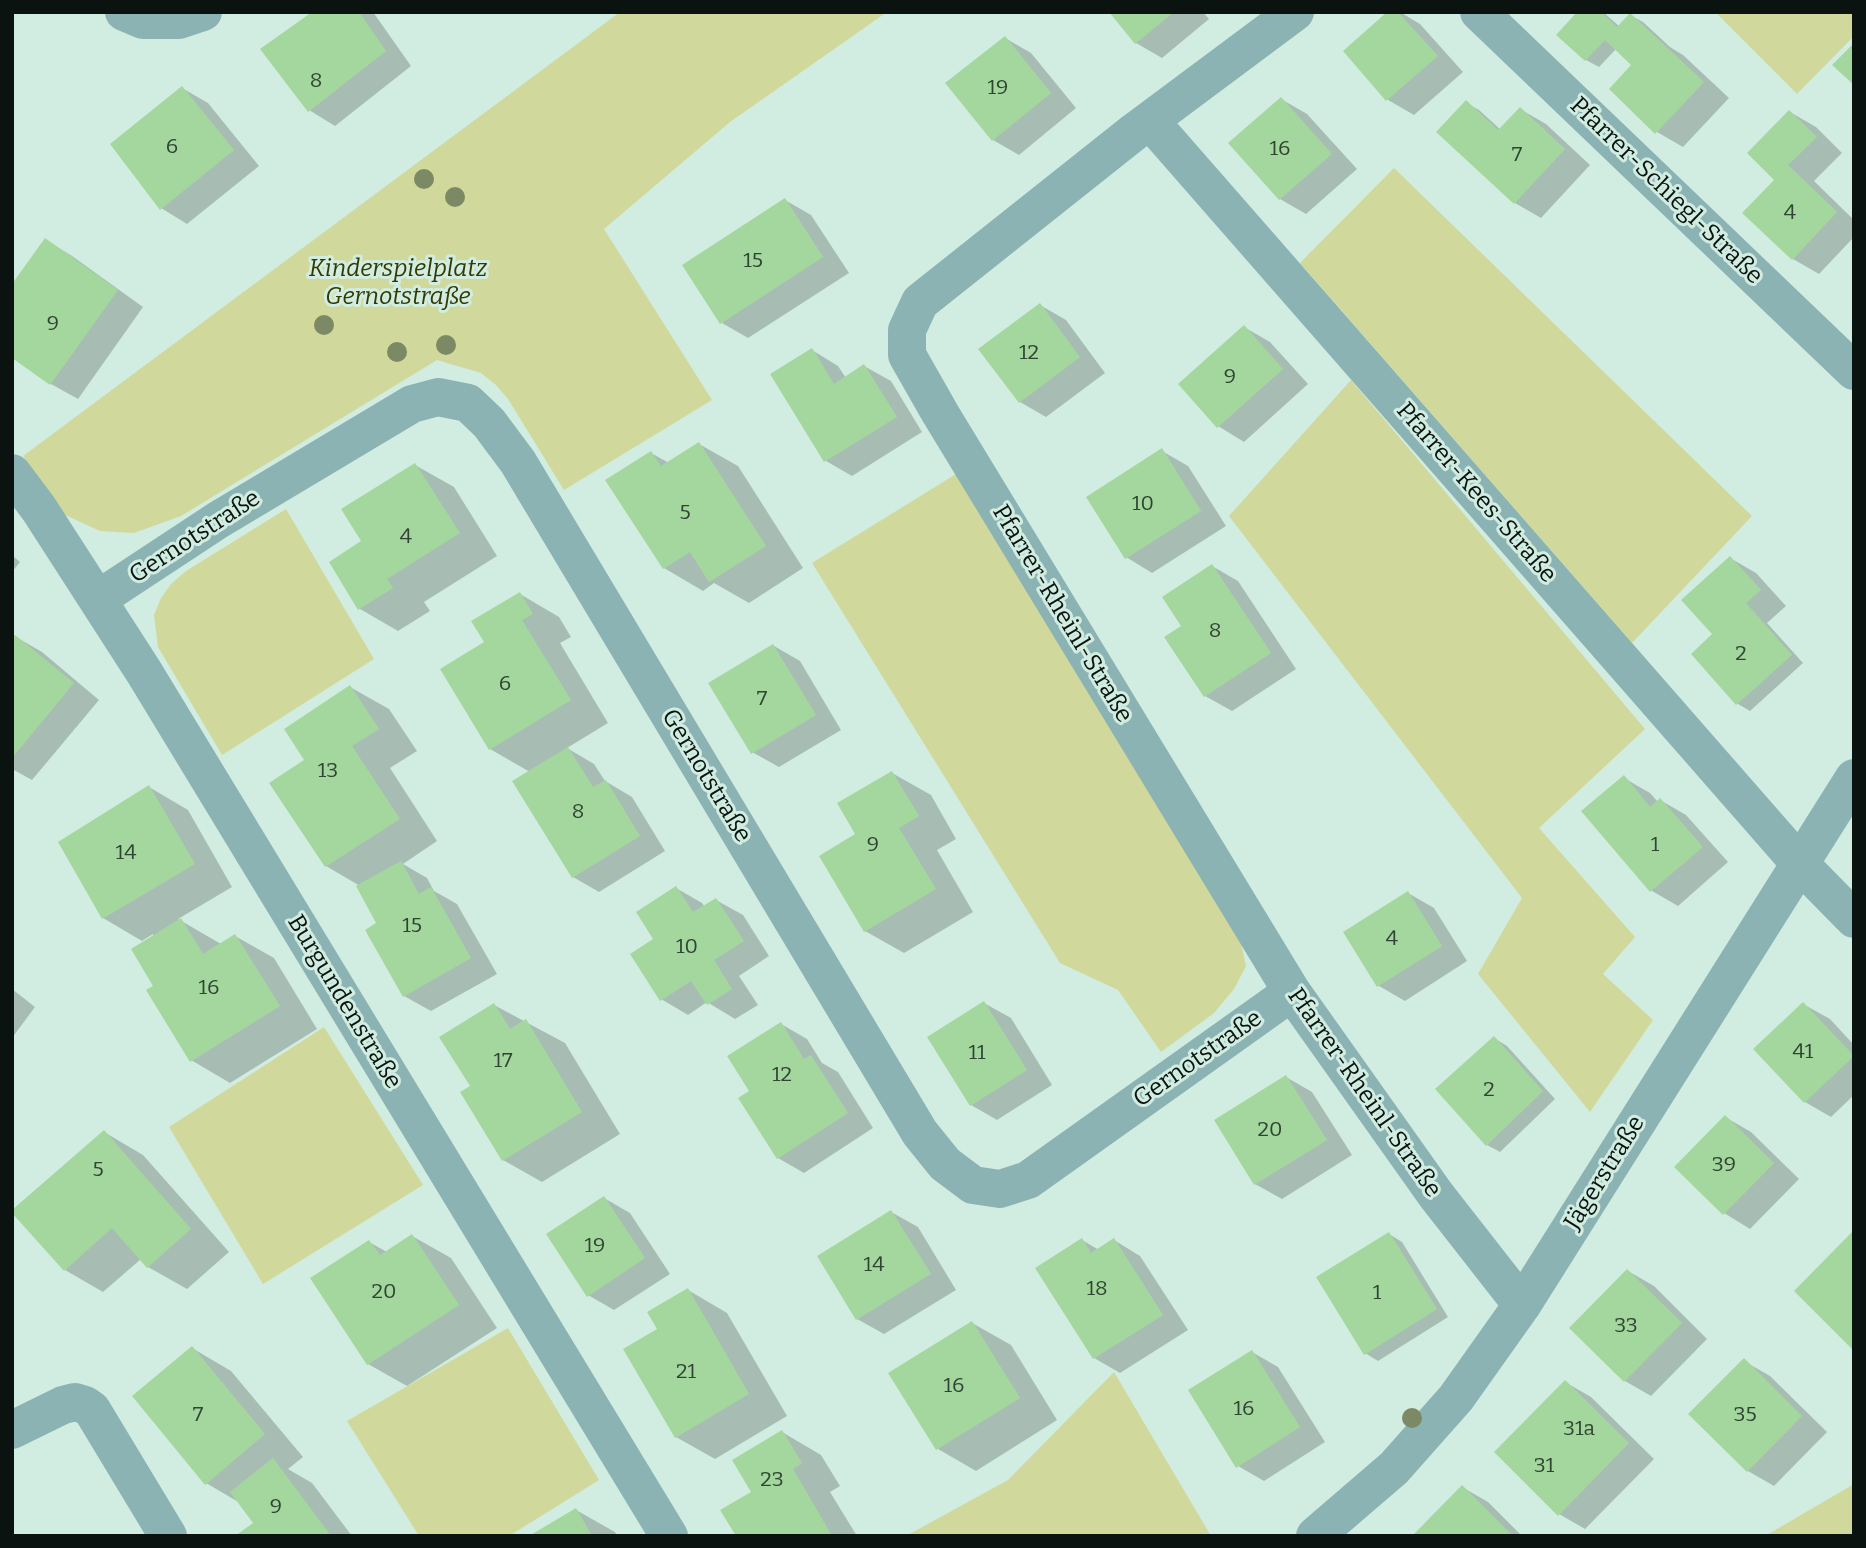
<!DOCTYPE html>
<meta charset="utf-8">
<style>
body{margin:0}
#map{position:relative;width:1866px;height:1548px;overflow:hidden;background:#d1ede1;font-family:Bitter,serif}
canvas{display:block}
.frame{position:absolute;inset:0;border:14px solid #0a1310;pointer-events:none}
</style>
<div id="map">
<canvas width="1866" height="1548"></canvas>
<div class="frame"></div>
</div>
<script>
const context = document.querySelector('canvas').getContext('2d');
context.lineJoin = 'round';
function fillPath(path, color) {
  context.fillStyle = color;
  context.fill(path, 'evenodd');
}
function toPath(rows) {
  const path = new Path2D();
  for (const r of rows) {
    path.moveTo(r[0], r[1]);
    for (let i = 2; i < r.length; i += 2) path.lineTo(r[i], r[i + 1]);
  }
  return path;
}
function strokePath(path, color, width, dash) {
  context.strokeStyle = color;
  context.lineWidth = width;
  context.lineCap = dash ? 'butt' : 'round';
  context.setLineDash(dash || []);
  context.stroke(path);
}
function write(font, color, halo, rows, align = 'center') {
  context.font = font + ' Bitter,serif';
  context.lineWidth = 6;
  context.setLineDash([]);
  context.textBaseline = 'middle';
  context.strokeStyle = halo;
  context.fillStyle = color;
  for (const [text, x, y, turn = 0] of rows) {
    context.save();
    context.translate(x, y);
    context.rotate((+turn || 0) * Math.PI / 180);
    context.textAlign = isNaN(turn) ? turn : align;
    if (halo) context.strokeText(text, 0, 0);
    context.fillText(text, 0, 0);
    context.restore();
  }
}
const green = toPath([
 [620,12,887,12,730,122,604,229,712,400,564,490,508,399,496,385,481,373,437,360,181,516,134,533,100,531,61,513,23,456],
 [1715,12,1854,12,1854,36,1797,94],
 [1394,168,1752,516,1632,643,1300,263],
 [1351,380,1645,729,1539,828,1635,937,1603,974,1653,1020,1590,1112,1478,974,1522,898,1229,516],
 [956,474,1239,934,1246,966,1234,989,1214,1013,1161,1052,1118,990,1060,963,812,563],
 [286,509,374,659,222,755,158,647,154,615,161,598,171,584,186,571],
 [324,1027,423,1185,263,1284,169,1127],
 [508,1328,599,1480,509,1536,419,1536,347,1421],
 [1114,1372,1211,1536,906,1536,1008,1480],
 [1854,1484,1854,1536,1765,1536]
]);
const shadow = toPath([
 [315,12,373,12,411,66,335,126,309,110],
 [1111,12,1203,12,1209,19,1162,58,1136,43],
 [1390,12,1400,12,1420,24,1463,72,1414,115,1388,100],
 [1579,12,1603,12,1620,27,1630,15,1643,22,1670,47,1683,55,1729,98,1683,147,1657,132,1634,64,1617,48,1599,67,1586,60,1559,35],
 [1005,38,1031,53,1076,108,1019,155,993,140],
 [182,88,208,103,259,166,187,224,161,208],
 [1281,99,1307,114,1357,169,1306,214,1280,199],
 [1466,103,1479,110,1501,130,1520,109,1546,124,1590,165,1541,218,1515,203],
 [1790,112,1816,127,1842,153,1814,181,1854,220,1854,237,1819,274,1793,259,1745,213,1776,180],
 [785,200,811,215,849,273,748,338,722,323],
 [46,240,72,256,143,307,78,399,51,384,12,356],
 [1040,305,1066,320,1105,373,1046,417,1020,402],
 [1244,327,1270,342,1308,384,1244,442,1218,426],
 [812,350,838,366,846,378,864,366,891,381,922,432,852,476,826,461,772,375],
 [699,444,738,466,803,568,749,603,714,583,703,591,664,568,651,453,669,463],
 [1162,451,1188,466,1226,526,1152,573,1126,557],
 [415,465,454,487,497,556,424,602,430,611,398,631,360,609,363,542],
 [12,555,20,562,12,572],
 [1730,558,1756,573,1786,606,1767,623,1803,663,1750,711,1738,704,1693,654,1715,634],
 [1212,566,1238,581,1296,669,1232,711,1205,696,1184,626],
 [520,594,559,617,571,637,560,643,608,723,567,748,594,764,605,781,632,797,665,851,599,892,573,877,530,772,490,749],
 [16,637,42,652,99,700,32,780,12,769,12,641],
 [774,646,800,661,841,730,779,767,752,752],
 [350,687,389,709,417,751,390,768,437,841,403,864,427,878,434,891,457,904,497,974,431,1011,404,996,379,923,360,886,326,866,306,760],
 [892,773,931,795,956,839,937,850,973,912,904,953,865,931,857,835],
 [1624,778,1650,793,1658,802,1660,800,1686,815,1728,862,1678,906,1652,891,1583,812],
 [149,787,188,810,232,887,178,919,221,944,235,936,274,958,317,1029,230,1083,191,1060,156,986,153,934,142,941,103,918],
 [676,888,702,903,705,907,716,900,743,915,769,956,739,976,758,1005,735,1019,707,1002,688,1015,661,999,655,940],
 [1408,893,1434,908,1467,961,1405,1001,1379,986,1345,933],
 [12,989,35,1007,12,1038],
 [984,1003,1011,1018,1052,1085,997,1120,971,1105],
 [1803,1004,1830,1019,1854,1045,1854,1095,1831,1117,1805,1102],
 [494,1005,565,1043,620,1134,542,1182,503,1160,472,1087],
 [781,1024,807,1039,822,1063,838,1072,873,1128,804,1173,778,1158,752,1091],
 [1494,1038,1507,1046,1555,1099,1500,1152,1487,1145],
 [1286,1077,1312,1092,1352,1155,1282,1199,1255,1184],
 [1725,1117,1751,1132,1799,1179,1750,1229,1724,1213],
 [104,1132,143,1155,229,1252,187,1289,148,1267,141,1259,103,1292,65,1270],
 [604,1198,630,1213,670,1274,614,1310,588,1295],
 [891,1212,918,1227,956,1290,884,1334,857,1319],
 [1389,1234,1402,1242,1448,1317,1378,1361,1365,1353],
 [412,1236,451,1258,497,1328,407,1386,368,1364,369,1242,387,1252],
 [1082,1240,1099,1250,1114,1240,1140,1256,1188,1330,1120,1373,1094,1358],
 [1628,1271,1654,1286,1707,1339,1651,1396,1625,1381],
 [688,1290,727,1313,787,1416,715,1459,676,1437],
 [972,1323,1011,1345,1057,1420,976,1471,938,1449],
 [192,1348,231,1371,303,1457,288,1469,312,1483,352,1536,238,1536,255,1523,240,1503,206,1483],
 [1252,1352,1278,1367,1325,1442,1264,1481,1238,1466],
 [1744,1361,1770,1376,1827,1432,1774,1486,1748,1471,1691,1414],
 [1565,1382,1591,1397,1654,1459,1585,1529,1559,1514],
 [782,1432,821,1455,840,1486,830,1492,857,1536,738,1536,753,1492],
 [1462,1487,1488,1502,1522,1536,1414,1536],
 [576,1510,615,1532,617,1536,532,1536]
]);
const building = toPath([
 [312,12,359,12,386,51,308,112,260,49],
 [1109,12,1174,12,1135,44],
 [1387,12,1398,12,1438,56,1386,101,1343,51],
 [1577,12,1601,12,1617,27,1630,13,1704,82,1655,134,1609,89,1631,65,1605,40,1585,61,1556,35],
 [1005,36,1051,93,992,141,945,83],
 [1854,43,1854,85,1832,65],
 [182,86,234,150,160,210,110,144],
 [1281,97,1332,154,1279,200,1228,143],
 [1466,100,1498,130,1520,107,1565,149,1514,204,1436,132],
 [1789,110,1817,137,1788,165,1837,212,1792,260,1742,213,1774,180,1747,153],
 [785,198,823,257,720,324,682,265],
 [45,238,118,290,50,385,12,358,12,284],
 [1040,303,1080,357,1019,403,978,349],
 [1244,325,1283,369,1217,428,1178,384],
 [812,348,834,384,864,364,897,417,824,462,770,374],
 [699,442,766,546,709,582,690,552,663,569,605,480,651,451,661,466],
 [1162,448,1201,511,1125,559,1086,497],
 [415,463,460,533,387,579,393,588,358,610,329,562,361,541,341,509],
 [1730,556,1761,590,1746,603,1792,655,1736,705,1691,654,1712,634,1681,600],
 [1212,564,1271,653,1204,697,1164,637,1181,626,1162,597],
 [520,592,533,614,522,620,571,700,489,750,440,669,484,642,471,621],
 [15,635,74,683,12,758,12,638],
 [773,644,816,715,751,754,708,683],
 [350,685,379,729,352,746,400,819,325,867,269,783,304,760,284,729],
 [568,747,593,787,606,780,640,836,572,878,512,781],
 [892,771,919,816,899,828,936,889,864,932,819,856,855,834,837,803],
 [1624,775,1650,807,1660,798,1703,847,1650,892,1581,811],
 [149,785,195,864,102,919,58,842],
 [401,861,419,894,431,887,471,958,403,997,365,930,376,923,356,886],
 [676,886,693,912,716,898,744,941,714,960,732,989,707,1005,691,981,660,1001,630,954,653,939,636,912],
 [1408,891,1442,946,1377,987,1343,932],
 [181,918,203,954,235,934,280,1006,190,1062,146,990,153,986,131,949],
 [984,1001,1027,1070,970,1106,927,1037],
 [1803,1002,1854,1056,1804,1103,1753,1049],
 [494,1003,510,1029,526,1019,582,1112,502,1161,460,1092,470,1086,439,1037],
 [781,1022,804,1059,811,1055,848,1113,777,1159,738,1098,749,1091,727,1056],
 [1494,1036,1543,1091,1486,1146,1435,1089],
 [1286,1075,1327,1140,1254,1185,1214,1120],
 [1725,1115,1774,1163,1723,1215,1674,1167],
 [104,1130,191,1229,147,1268,112,1228,64,1271,12,1213,12,1210],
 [604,1196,645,1258,587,1297,546,1234],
 [891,1210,931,1274,856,1320,817,1256],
 [1389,1232,1437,1309,1364,1355,1316,1277],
 [1852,1232,1854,1234,1854,1351,1794,1291],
 [412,1234,459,1305,367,1365,310,1278,369,1240,380,1255],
 [1082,1238,1091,1253,1114,1238,1163,1315,1093,1359,1035,1268],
 [1627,1269,1682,1323,1624,1382,1569,1328],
 [688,1288,749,1394,675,1438,623,1349,657,1329,647,1312],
 [972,1321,1020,1398,936,1450,888,1373],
 [192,1346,265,1434,205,1485,132,1396],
 [1252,1350,1300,1427,1236,1468,1188,1390],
 [1744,1358,1802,1416,1747,1472,1688,1414],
 [1565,1380,1629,1443,1558,1516,1494,1452],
 [782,1430,802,1463,793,1469,832,1536,736,1536,720,1510,751,1492,732,1460],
 [273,1458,331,1536,235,1536,253,1523,230,1492],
 [1462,1485,1513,1536,1412,1536],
 [576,1508,592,1536,529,1536]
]);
const minor = toPath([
 [124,12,143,20,179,20,203,12],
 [1295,12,1134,132,920,302,907,330,907,355,940,413,1292,992,1436,1195,1522,1305],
 [1479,12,1854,371],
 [1151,122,1801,865,1854,919],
 [12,473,39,509,144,672,669,1536],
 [98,599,218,520,412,404,438,397,468,403,489,423,518,462,920,1133,945,1164,973,1185,1000,1189,1028,1180,1292,992],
 [12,1430,63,1405,75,1402,85,1405,92,1410,168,1536],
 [1315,1536,1394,1468,1456,1398,1522,1305,1854,778]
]);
const trees = [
 [424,179],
 [455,197],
 [324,325],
 [446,345],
 [397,352],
 [1412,1418]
];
const numberNames = [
 ["8",316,81],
 ["19",998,88],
 ["6",172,147],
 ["16",1280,149],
 ["7",1517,155],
 ["4",1790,213],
 ["15",753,261],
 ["9",53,324],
 ["12",1029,353],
 ["9",1230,377],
 ["10",1143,504],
 ["5",685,513],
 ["4",406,537],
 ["8",1215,631],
 ["2",1741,654],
 ["6",505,684],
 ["7",762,699],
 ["13",328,771],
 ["8",578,812],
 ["9",873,845],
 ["1",1655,845],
 ["14",126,853],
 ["15",412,926],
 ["4",1392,939],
 ["10",687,947],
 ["16",209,988],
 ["41",1803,1052],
 ["11",977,1053],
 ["17",503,1061],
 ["12",782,1075],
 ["2",1489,1090],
 ["20",1270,1130],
 ["39",1724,1165],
 ["5",98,1170],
 ["19",595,1246],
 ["14",874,1265],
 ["18",1097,1289],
 ["20",384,1292],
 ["1",1377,1293],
 ["33",1626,1326],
 ["21",686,1372],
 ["16",954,1386],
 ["16",1244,1409],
 ["7",198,1415],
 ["35",1745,1415],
 ["31a",1579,1429],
 ["31",1544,1466],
 ["23",772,1480],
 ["9",276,1507]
];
const streetNames = [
 ["Pfarrer-Schiegl-Straße",1666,191,44],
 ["Pfarrer-Kees-Straße",1476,493,49],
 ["Gernotstraße",195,537,-33],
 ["Pfarrer-Rheinl-Straße",1062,614,59],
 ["Gernotstraße",706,776,59],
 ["Burgundenstraße",344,1002,59],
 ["Gernotstraße",1198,1059,-35],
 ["Pfarrer-Rheinl-Straße",1364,1093,55],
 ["Jägerstraße",1605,1173,-58]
];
const parkNames = [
 ["Kinderspielplatz",398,269],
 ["Gernotstraße",398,297]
];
fillPath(green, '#d0d99b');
fillPath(shadow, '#0003');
fillPath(building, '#a4d79e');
strokePath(minor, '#8cb3b3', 38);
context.fillStyle = '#7b8a65';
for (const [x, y] of trees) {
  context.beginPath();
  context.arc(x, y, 10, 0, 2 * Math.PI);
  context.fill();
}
write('21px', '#304434', null, numberNames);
write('24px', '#0a1310', '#d1ede1', streetNames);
write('italic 24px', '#343900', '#d1ede1', parkNames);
</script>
